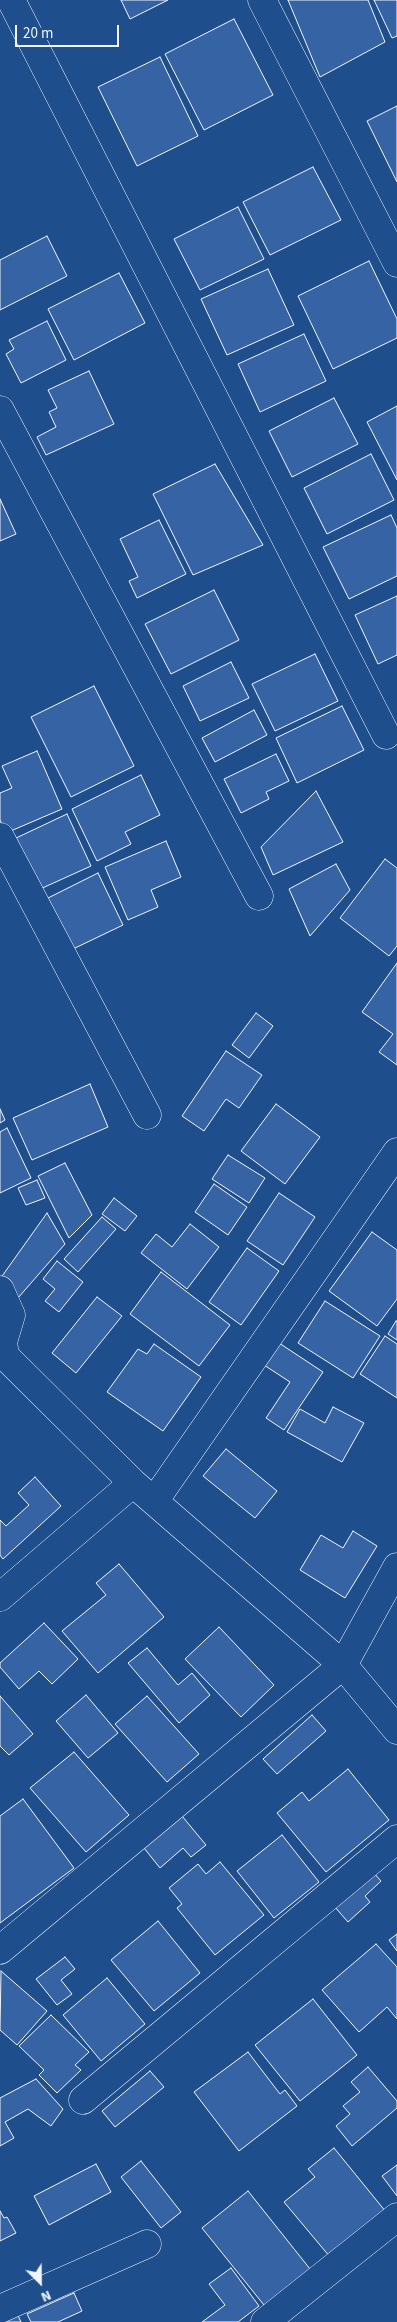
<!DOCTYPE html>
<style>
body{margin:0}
#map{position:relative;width:397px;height:2322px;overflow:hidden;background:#1f4e8c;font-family:"Source Sans 3",sans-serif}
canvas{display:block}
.north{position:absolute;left:15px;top:2257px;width:50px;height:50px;-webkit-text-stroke:4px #1f4e8c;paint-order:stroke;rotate:157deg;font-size:14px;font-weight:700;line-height:20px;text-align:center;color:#f2f6ff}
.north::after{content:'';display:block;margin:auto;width:18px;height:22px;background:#f2f6ff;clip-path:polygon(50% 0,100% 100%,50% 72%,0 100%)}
.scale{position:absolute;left:15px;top:25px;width:104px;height:22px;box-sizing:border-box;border:2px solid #f2f6ff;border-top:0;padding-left:6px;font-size:15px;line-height:18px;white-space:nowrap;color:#f2f6ff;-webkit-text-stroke:4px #1f4e8c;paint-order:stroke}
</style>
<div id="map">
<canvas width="397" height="2322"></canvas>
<div class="north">N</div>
<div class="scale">20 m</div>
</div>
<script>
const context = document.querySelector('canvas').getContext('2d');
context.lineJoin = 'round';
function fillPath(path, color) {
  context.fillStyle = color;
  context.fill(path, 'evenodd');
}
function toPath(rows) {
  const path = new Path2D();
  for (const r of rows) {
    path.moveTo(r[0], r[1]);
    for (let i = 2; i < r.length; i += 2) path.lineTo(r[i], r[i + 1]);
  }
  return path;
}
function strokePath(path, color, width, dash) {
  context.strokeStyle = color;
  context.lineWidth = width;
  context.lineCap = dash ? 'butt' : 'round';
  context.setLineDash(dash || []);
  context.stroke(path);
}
const building = toPath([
 [121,0,168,0,130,19,121,0],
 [288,0,368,0,385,42,320,77,288,0],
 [374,0,397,0,397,36,392,38,374,0],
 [234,19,273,95,204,130,165,54,234,19],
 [160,57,198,136,137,166,98,87,160,57],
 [397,106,397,182,367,121,397,106],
 [313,167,341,220,270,255,243,202,313,167],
 [238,207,264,259,200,290,174,239,238,207],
 [47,236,67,276,0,310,0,260,47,236],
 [369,261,397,319,397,338,333,369,298,296,369,261],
 [268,269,294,325,227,355,201,299,268,269],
 [119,273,145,323,74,360,48,309,119,273],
 [47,321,66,360,21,383,6,354,14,349,9,340,47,321],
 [304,334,326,381,260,412,238,364,304,334],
 [89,371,114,424,46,455,37,437,56,427,49,412,57,408,48,390,89,371],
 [334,398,358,444,292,477,269,431,334,398],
 [397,406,397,480,367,422,397,406],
 [371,454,394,500,327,534,304,488,371,454],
 [215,464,263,545,193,575,153,494,215,464],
 [0,499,16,534,0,541,0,499],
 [391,515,397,528,397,576,349,599,323,547,391,515],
 [159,520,186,574,137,598,129,581,138,577,120,539,159,520],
 [214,590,239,640,171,674,145,624,214,590],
 [397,596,397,655,378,664,355,615,397,596],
 [315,654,338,701,275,731,252,684,315,654],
 [231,662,249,698,200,721,183,686,231,662],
 [94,686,134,766,71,797,31,717,94,686],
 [342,706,364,750,297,783,276,738,342,706],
 [254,710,267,735,215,762,202,738,254,710],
 [37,751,62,809,6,833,0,820,0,793,12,788,2,766,37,751],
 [276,754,289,781,266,792,269,799,241,813,224,779,276,754],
 [141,775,160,815,125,832,131,844,97,861,72,809,141,775],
 [316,791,343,842,273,875,261,847,316,791],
 [67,814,91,866,38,890,14,839,67,814],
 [166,841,181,877,151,890,158,907,128,920,105,867,166,841],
 [385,859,397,868,397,946,389,956,340,918,385,859],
 [336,864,350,890,310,936,289,889,336,864],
 [98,873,123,925,73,949,48,898,98,873],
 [397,963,397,1065,379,1052,393,1034,362,1012,397,963],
 [256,1013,273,1026,249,1058,232,1045,256,1013],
 [226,1051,262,1075,239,1108,226,1099,204,1131,182,1116,226,1051],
 [90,1084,108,1127,32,1160,13,1118,90,1084],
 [276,1104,320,1137,285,1184,241,1151,276,1104],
 [0,1109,5,1120,0,1123,0,1109],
 [7,1128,31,1178,0,1193,0,1132,7,1128],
 [228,1155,265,1178,249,1203,212,1179,228,1155],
 [65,1163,92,1215,69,1238,38,1176,65,1163],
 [37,1180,45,1198,26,1205,18,1188,37,1180],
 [214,1184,247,1207,228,1235,195,1212,214,1184],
 [279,1193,315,1217,283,1265,247,1241,279,1193],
 [114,1198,137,1216,125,1231,102,1214,114,1198],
 [47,1213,65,1244,11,1306,0,1279,47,1213],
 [102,1217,116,1229,78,1272,64,1259,102,1217],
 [190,1224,219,1247,187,1289,141,1253,156,1234,172,1247,190,1224],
 [372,1232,397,1250,397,1299,377,1326,329,1291,372,1232],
 [247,1248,279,1271,241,1325,209,1302,247,1248],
 [57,1261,83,1282,59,1312,45,1301,55,1289,43,1279,57,1261],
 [161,1272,230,1325,199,1366,130,1314,161,1272],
 [97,1297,122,1316,76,1373,52,1353,97,1297],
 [325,1301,380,1336,353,1378,298,1343,325,1301],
 [396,1321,397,1321,397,1340,388,1334,396,1321],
 [385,1336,397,1344,397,1398,360,1374,385,1336],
 [279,1343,323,1372,284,1430,266,1418,290,1382,264,1365,279,1343],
 [154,1344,201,1377,163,1431,107,1392,138,1349,147,1354,154,1344],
 [333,1407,364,1423,342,1462,287,1432,300,1409,325,1423,333,1407],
 [226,1449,277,1491,255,1518,203,1476,226,1449],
 [35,1477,61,1506,3,1559,0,1555,0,1520,6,1526,29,1505,18,1493,35,1477],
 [353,1531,377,1546,345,1598,300,1570,321,1535,343,1548,353,1531],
 [119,1564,164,1617,98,1673,62,1631,106,1595,96,1583,119,1564],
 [44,1623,78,1659,52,1684,39,1671,19,1689,0,1667,0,1663,44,1623],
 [219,1627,274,1685,241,1717,185,1659,219,1627],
 [147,1648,178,1685,192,1673,210,1695,179,1723,128,1663,147,1648],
 [86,1695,118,1733,88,1758,56,1721,86,1695],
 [0,1696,33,1734,9,1755,0,1746,0,1696],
 [147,1696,199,1754,167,1782,115,1724,147,1696],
 [312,1715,326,1731,277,1774,263,1759,312,1715],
 [74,1752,129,1815,86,1852,30,1788,74,1752],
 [348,1769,389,1820,326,1872,277,1813,302,1792,309,1801,348,1769],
 [23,1799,74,1868,0,1923,0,1816,23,1799],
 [182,1816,206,1845,191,1857,183,1848,160,1868,144,1848,182,1816],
 [282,1835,319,1882,274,1918,237,1871,282,1835],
 [220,1862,264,1915,215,1955,177,1908,182,1904,169,1888,198,1864,206,1874,220,1862],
 [372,1871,381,1881,365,1896,370,1902,348,1922,334,1906,372,1871],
 [158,1921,200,1973,154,2011,111,1960,158,1921],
 [397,1934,397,1951,389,1940,397,1934],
 [376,1944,397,1967,397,2019,387,2007,359,2032,322,1990,376,1944],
 [65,1957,75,1969,61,1980,72,1994,57,2005,36,1979,65,1957],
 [1,1971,47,2011,17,2045,0,2030,1,1971],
 [107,1978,145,2024,101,2061,63,2015,107,1978],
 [313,1999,357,2055,300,2101,255,2045,313,1999],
 [51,2015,89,2052,75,2065,81,2070,57,2093,39,2075,44,2070,19,2046,51,2015],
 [248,2052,280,2094,285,2090,297,2106,239,2151,194,2092,248,2052],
 [368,2067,397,2101,397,2108,352,2146,336,2126,350,2114,343,2106,360,2092,351,2082,368,2067],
 [150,2071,164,2087,115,2127,102,2111,150,2071],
 [36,2079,63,2109,51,2126,28,2109,5,2122,14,2138,0,2146,0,2098,36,2079],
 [334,2148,386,2212,330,2257,284,2202,315,2177,308,2169,334,2148],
 [141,2161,181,2212,161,2228,121,2177,141,2161],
 [96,2164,111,2192,49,2225,34,2196,96,2164],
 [397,2165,397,2196,382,2176,397,2165],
 [248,2191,314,2274,268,2310,202,2228,248,2191],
 [0,2211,4,2218,7,2217,16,2233,0,2241,0,2211],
 [231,2268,259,2306,238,2322,202,2322,225,2305,209,2284,231,2268],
 [74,2293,82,2311,58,2322,31,2322,27,2314,74,2293],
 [14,2307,21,2322,3,2322,0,2316,14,2307]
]);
const minor = toPath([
 [11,0,386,735],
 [262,0,397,263],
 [0,410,259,896],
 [0,837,147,1115],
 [0,1290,11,1315,3,1342,5,1356,133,1483,343,1665,397,1730],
 [155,1500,397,1152],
 [0,1597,133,1483],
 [0,1950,343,1665,397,1567],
 [83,2100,397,1839],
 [0,2309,147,2244],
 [265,2322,397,2217]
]);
fillPath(building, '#3563a3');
strokePath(building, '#f2f6ff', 1);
strokePath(minor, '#f2f6ff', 29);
strokePath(minor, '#1f4e8c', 28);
</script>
